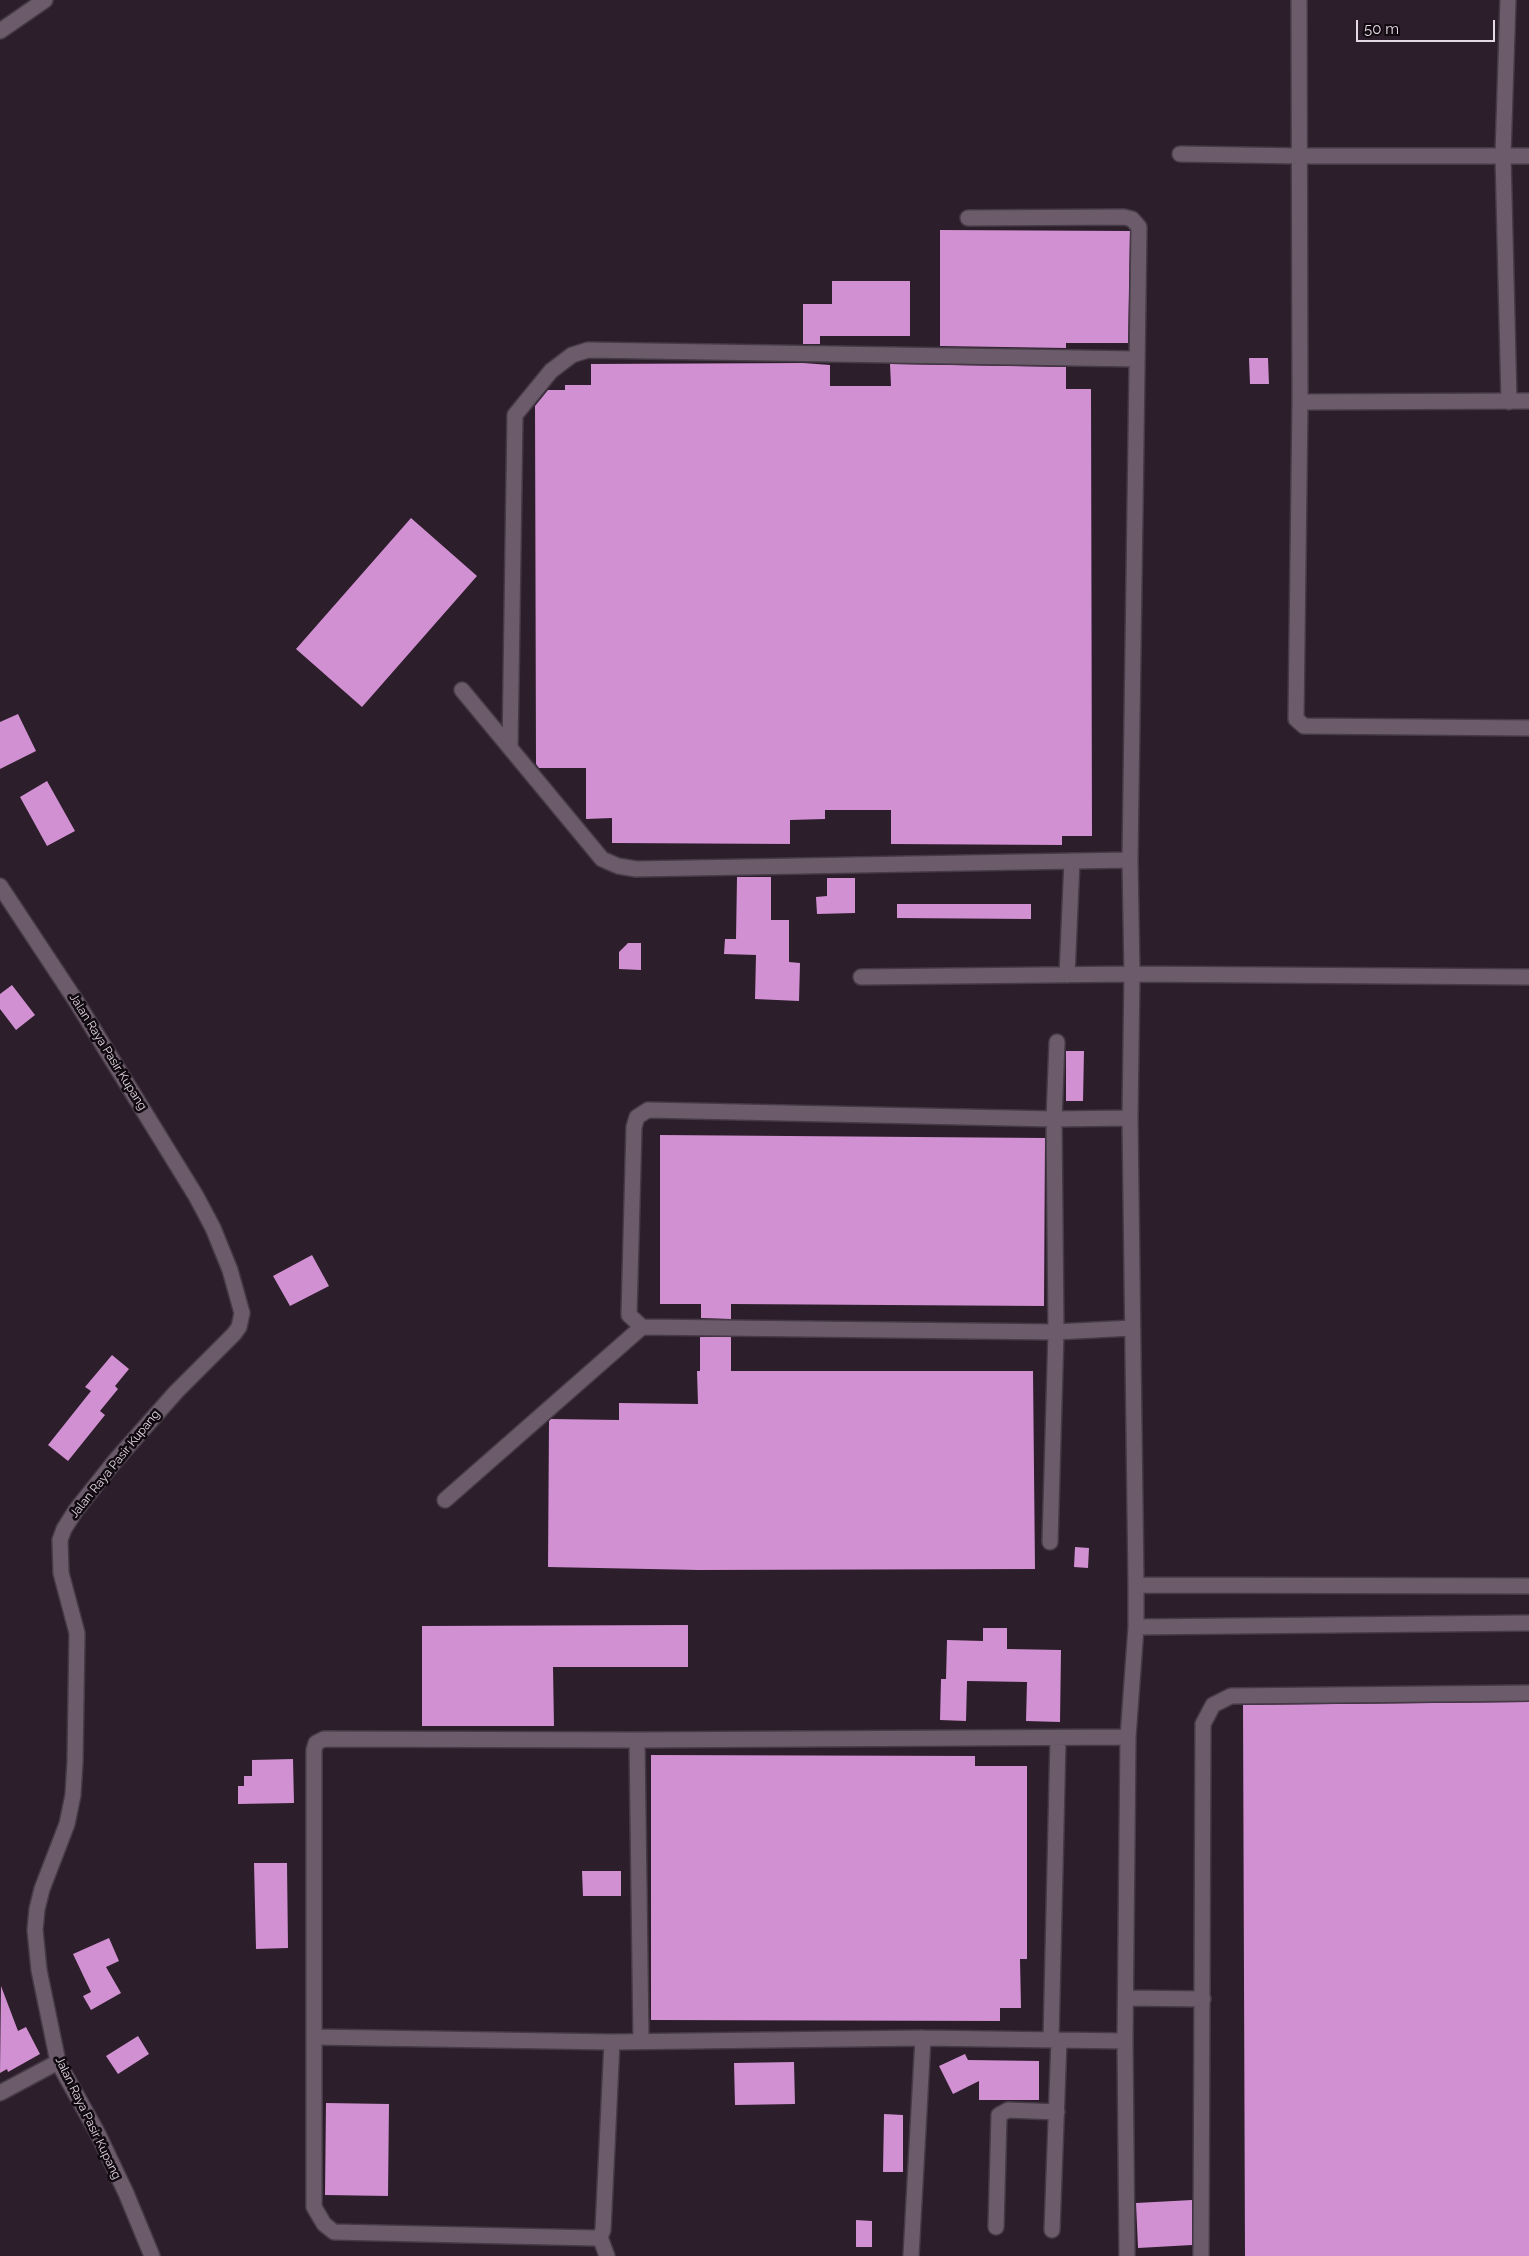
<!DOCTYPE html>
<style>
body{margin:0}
#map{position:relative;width:1529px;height:2256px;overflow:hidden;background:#2c1e2b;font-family:Raleway,sans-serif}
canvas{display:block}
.scale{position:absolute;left:1356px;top:20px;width:139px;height:22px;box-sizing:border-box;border:2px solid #e4dae3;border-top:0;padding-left:6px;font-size:15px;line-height:18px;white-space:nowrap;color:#e4dae3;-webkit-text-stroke:4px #100a10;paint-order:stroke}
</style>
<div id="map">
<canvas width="1529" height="2256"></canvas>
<div class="scale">50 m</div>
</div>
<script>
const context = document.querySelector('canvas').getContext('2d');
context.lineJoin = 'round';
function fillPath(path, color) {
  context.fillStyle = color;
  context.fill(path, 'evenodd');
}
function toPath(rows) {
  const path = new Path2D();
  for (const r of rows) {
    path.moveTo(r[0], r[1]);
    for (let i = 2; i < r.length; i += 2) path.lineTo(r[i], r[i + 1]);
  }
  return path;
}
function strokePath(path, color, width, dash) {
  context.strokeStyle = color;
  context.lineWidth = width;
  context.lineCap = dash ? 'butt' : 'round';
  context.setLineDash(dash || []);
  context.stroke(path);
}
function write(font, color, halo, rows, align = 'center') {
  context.font = font + ' Raleway,sans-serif';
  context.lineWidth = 5;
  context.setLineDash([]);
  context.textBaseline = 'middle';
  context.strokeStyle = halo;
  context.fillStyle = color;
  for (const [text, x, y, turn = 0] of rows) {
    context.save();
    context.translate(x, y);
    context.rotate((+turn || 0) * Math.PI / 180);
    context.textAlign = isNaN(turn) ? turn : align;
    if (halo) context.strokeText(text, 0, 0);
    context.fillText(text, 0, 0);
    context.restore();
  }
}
const building = toPath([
 [940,230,1130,231,1128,343,1066,343,1066,348,940,346],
 [832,281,910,281,910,336,820,336,820,344,803,344,803,304,832,304],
 [1249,358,1268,358,1269,384,1250,384],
 [803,363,830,365,830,386,891,386,890,364,1066,367,1066,389,1091,389,1092,836,1062,836,1062,845,891,844,891,810,825,810,825,819,790,820,790,844,612,843,612,818,586,819,586,768,539,768,536,764,535,406,548,390,565,390,565,385,591,385,591,364],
 [411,518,477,576,362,707,296,649],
 [18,714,36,751,0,769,0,722],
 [47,781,75,831,47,846,20,797],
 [737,877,771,877,771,920,789,920,789,962,800,963,799,1001,755,999,756,955,724,954,725,939,736,939],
 [827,878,855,878,855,913,817,914,816,897,827,896],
 [897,904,1031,904,1031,919,897,918],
 [628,943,641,943,641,970,619,969,619,952],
 [12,985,35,1015,16,1030,0,1009,0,994],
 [1066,1051,1084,1051,1083,1101,1066,1101],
 [660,1135,1045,1138,1044,1306,731,1304,731,1319,701,1318,701,1304,660,1304],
 [312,1255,329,1286,290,1306,273,1276],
 [700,1337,731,1337,731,1371,1033,1371,1035,1569,699,1570,548,1567,549,1421,551,1419,619,1420,619,1403,698,1404,697,1371,700,1371],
 [112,1355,129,1369,115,1386,118,1389,100,1411,105,1415,68,1461,48,1445,91,1391,85,1387],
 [1075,1547,1089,1548,1088,1568,1074,1567],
 [688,1625,688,1667,553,1667,554,1726,422,1726,422,1626],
 [983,1628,1007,1628,1007,1649,1061,1650,1060,1722,1026,1721,1027,1682,967,1681,966,1721,940,1720,941,1679,946,1679,947,1640,983,1641],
 [1529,1702,1529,2256,1245,2256,1243,1705],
 [651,1755,975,1756,975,1766,1027,1766,1027,1959,1020,1959,1021,2008,1000,2008,1000,2021,651,2020],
 [293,1759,294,1803,238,1804,238,1786,244,1786,244,1776,252,1776,252,1760],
 [254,1863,287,1863,288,1948,256,1949],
 [582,1871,621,1871,621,1896,583,1896],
 [109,1938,119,1961,106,1967,121,1993,91,2010,83,1996,91,1992,73,1954],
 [1,1986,18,2031,26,2027,40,2054,8,2072,7,2069,0,2073],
 [138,2036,149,2054,118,2074,106,2056],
 [965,2054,968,2060,1039,2061,1039,2100,979,2100,979,2081,953,2094,939,2066],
 [794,2062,795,2104,735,2105,734,2063],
 [326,2103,389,2104,388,2196,325,2195],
 [884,2114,903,2115,903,2172,883,2172],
 [1192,2200,1192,2245,1138,2248,1136,2203],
 [856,2220,872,2221,872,2247,856,2247]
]);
const minor = toPath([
 [1299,0,1300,402,1296,719,1304,726,1529,728],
 [1508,0,1503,155,1509,402],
 [0,31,45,0],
 [1180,154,1301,156,1529,156],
 [968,218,1124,217,1132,219,1139,227,1130,860,1132,974,1130,1118,1136,1585,1136,1627,1128,1737,1125,2041,1127,2256],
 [1300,402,1529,401],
 [462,690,602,859,618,866,636,869,1130,860],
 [510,748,515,415,551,371,572,355,588,350,1137,359],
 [0,886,76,1001,196,1196,213,1228,230,1270,242,1313,239,1327,234,1334,176,1392,115,1461,76,1510,64,1529,60,1540,61,1573,77,1633,75,1762,73,1795,67,1824,42,1889,37,1909,35,1930,39,1970,58,2062,98,2134,126,2193,152,2256],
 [1067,975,1072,861],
 [861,977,1132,974,1529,977],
 [642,1327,629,1315,634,1127,637,1117,648,1110,1054,1119,1130,1118],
 [445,1500,642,1327,1056,1332,1132,1328],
 [1050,1542,1056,1332,1054,1119,1057,1042],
 [1136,1585,1529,1586],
 [1136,1627,1529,1623],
 [637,1740,641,2040],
 [1127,1998,1203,1999],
 [314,2037,612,2042,923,2038,1125,2041],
 [1051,2040,1058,1739],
 [612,2042,603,2230,600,2237,595,2238,334,2232,324,2224,314,2207,314,1750,316,1743,324,1739,637,1740,1128,1737],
 [0,2093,58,2062],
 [996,2227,999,2115,1008,2110,1057,2112],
 [1052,2230,1059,2040],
 [600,2237,607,2256],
 [911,2256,923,2038],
 [1201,2256,1203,1724,1213,1705,1231,1696,1529,1693]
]);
const streetNames = [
 ["Jalan Raya Pasir Kupang",108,1052,58],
 ["Jalan Raya Pasir Kupang",115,1464,-51],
 ["Jalan Raya Pasir Kupang",88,2118,64]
];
fillPath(building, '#d190d1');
strokePath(minor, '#463a46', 18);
strokePath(minor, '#6b5b6b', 15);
write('12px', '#e4dae3', '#100a10', streetNames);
</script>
